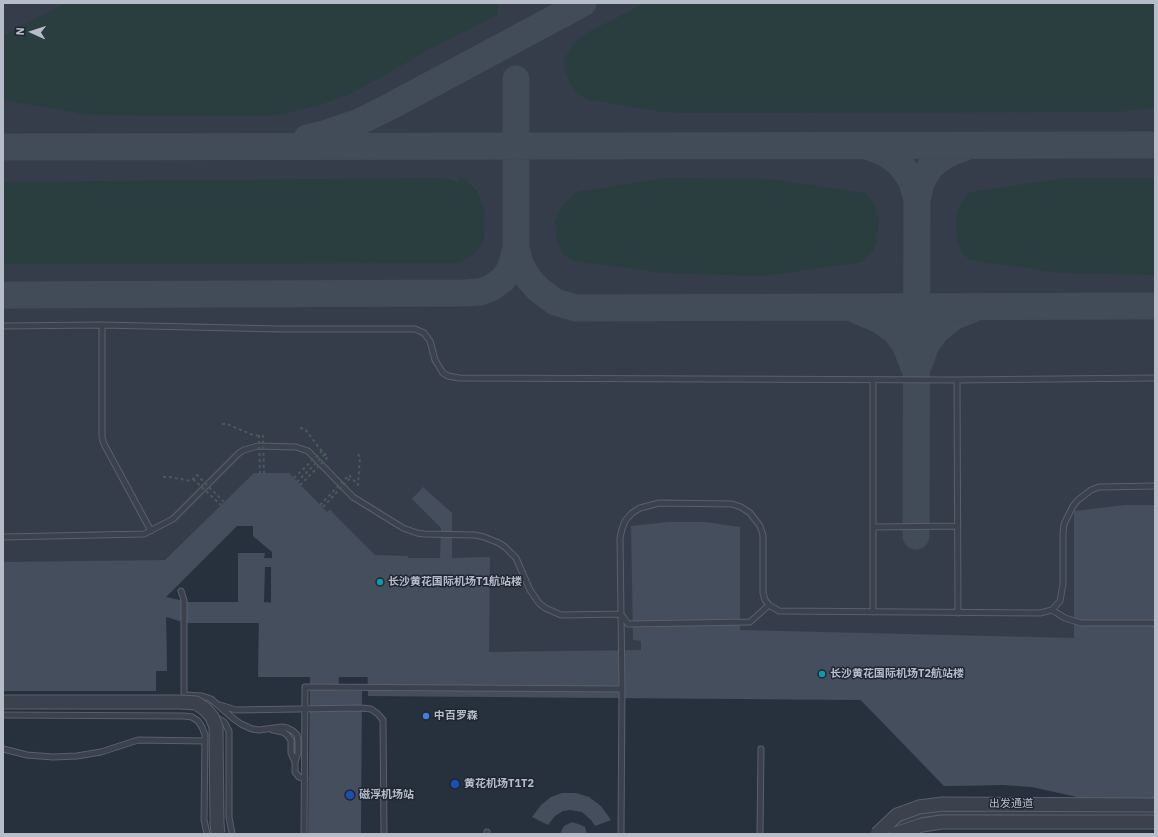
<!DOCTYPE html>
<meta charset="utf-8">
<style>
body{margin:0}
#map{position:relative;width:1158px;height:837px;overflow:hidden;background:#27303d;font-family:"IBM Plex Sans",sans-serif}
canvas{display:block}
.frame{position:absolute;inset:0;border:4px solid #b7bdc8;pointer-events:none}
.north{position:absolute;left:12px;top:12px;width:40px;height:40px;-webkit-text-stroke:3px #202733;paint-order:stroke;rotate:273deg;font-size:11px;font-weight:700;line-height:16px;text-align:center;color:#b7bdc8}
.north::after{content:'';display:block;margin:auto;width:14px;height:18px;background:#b7bdc8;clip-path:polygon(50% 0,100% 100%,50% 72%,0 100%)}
</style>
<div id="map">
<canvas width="1158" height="837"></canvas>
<div class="frame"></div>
<div class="north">N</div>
</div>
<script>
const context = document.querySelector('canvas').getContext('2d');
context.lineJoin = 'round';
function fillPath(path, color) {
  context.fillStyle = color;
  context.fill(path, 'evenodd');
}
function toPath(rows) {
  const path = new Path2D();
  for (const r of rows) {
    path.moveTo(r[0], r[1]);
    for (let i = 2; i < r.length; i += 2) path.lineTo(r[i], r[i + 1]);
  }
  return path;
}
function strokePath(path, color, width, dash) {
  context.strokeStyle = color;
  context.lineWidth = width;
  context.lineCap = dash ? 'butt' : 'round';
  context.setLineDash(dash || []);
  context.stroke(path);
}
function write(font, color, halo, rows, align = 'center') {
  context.font = font + ' "IBM Plex Sans","Noto Sans SC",sans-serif';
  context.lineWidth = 3;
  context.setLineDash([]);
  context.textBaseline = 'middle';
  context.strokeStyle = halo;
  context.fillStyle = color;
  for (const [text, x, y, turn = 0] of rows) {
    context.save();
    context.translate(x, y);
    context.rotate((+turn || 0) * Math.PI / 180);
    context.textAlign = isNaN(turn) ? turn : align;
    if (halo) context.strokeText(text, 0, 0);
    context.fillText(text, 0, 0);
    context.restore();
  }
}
const airport = toPath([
 [3,3,1155,3,1155,803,1091,800,1032,787,1004,785,944,786,860,700,368,696,367,677,258,677,259,602,271,602,272,552,253,536,253,526,237,526,166,597,167,671,156,671,3,691]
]);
const green = toPath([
 [65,3,498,3,498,15,433,47,371,83,348,95,319,105,279,115,245,116,91,115,3,100,3,36],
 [645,3,1155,3,1155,108,1117,112,687,113,664,112,620,105,586,99,577,93,570,83,565,70,565,58,572,45,585,34],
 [461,177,466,180,477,191,484,207,485,226,484,240,481,247,470,257,460,262,450,263,3,264,3,182,439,178,449,179,458,182],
 [666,178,768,179,865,193,872,200,876,208,879,221,876,243,873,251,862,262,764,276,664,273,570,260,562,252,556,238,555,222,558,213,562,206,577,192],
 [1065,178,1155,178,1155,275,1063,273,970,260,964,255,957,242,956,218,959,208,967,194,972,192]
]);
const taxiway = toPath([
 [307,138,324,134,359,122,391,106,583,3],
 [3,147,1155,145],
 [869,147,887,154,901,165,912,181,917,200],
 [516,248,521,266,529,279,538,289,555,302,576,308,1155,306],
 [3,295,464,293,480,292,491,288,502,280,507,274,511,267,516,248,516,79],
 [856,310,880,320,895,331,905,344,914,367],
 [919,364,926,345,936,331,953,317,975,308],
 [916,536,917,200,921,182,931,166,947,154,966,147]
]);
const building = toPath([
 [254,473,289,473,327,512,330,510,375,555,408,556,408,558,440,558,441,528,412,499,423,487,452,513,452,558,490,557,489,652,641,650,641,641,633,640,631,526,668,522,706,522,740,527,740,630,1074,638,1074,511,1125,505,1155,505,1155,803,1091,800,1032,787,1004,785,944,786,861,700,368,696,368,677,339,677,338,691,362,691,361,834,308,834,310,677,258,677,259,623,186,623,166,617,167,671,156,671,156,691,3,691,3,562,165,560],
 [237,526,253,526,253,536,272,552,272,558,264,558,265,553,238,553,238,602,189,602,166,597],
 [265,567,271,567,271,603,264,602],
 [562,793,576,793,589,797,601,806,611,820,595,826,591,820,582,812,570,810,563,811,555,816,548,825,532,817,541,805,551,797],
 [572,822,581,825,585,827,587,834,560,834,564,826]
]);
const service = toPath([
 [102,325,102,437,104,444,151,531],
 [3,326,102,325,280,329,415,329,424,333,430,341,435,360,443,373,448,376,459,378,957,380,1155,378],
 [873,380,873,612],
 [957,380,958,613],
 [873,527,958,526],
 [3,537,144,534,173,519,239,453,244,450,258,446,296,447,308,451,353,497,403,528,417,533,424,534,475,535,484,537,499,543,505,547,516,558,530,590,539,603,545,608,561,615,621,614,620,538,622,529,625,521,632,513,640,508,659,503,732,504,741,507,750,513,760,526,763,535,763,593,765,600,769,605,779,611,1040,613,1052,610,1060,601,1063,584,1063,533,1064,524,1073,506,1078,500,1091,490,1099,487,1155,486],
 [181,591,184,600,184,697],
 [1052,610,1065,618,1081,623,1155,623],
 [621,614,628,624,750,622,769,605],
 [621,614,622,689],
 [184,695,202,696,211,699,234,719,241,724,252,729,259,730,282,727,287,728,293,731,297,735,298,741,298,753,295,762],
 [220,705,236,710,361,708,371,709,378,714,383,720,384,834],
 [3,715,184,716,192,717,198,721,202,727,205,735,204,820,207,834],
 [214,716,224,722,229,731,229,817,232,834],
 [273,730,283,732,287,735,291,740,291,753,295,762,295,772,299,777,305,779],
 [3,749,27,755,53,757,77,756,101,752,138,740,205,741],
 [304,834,305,687,622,689,621,834],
 [487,834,487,832],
 [760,834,761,749],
 [887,834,902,824,921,815,940,812,1155,813]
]);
const pathBridge = toPath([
 [222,424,227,424,253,435,263,436,264,473],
 [259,435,260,473],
 [163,477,170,477,191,481,197,475,224,502],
 [294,478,322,451],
 [193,479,221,505],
 [297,482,325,454],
 [300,485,328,457,320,449,305,429,300,428],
 [320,505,349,475,358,485,360,457,357,453],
 [323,507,351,477]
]);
const tertiaryBridge = toPath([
 [3,702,180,702,196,703,205,709,212,717,216,727,217,823,218,833],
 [877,834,897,815,919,807,942,804,1155,805],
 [895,834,922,825,942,822,1155,822]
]);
const markers = [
 [380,582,4,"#0f9aa8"],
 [822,674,4,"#0f9aa8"],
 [426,716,4,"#3f7fe0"],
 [455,784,5,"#1a4fb4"],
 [350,795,5,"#1a4fb4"]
];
const poiNames = [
 ["长沙黄花国际机场T1航站楼",388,582],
 ["长沙黄花国际机场T2航站楼",830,674],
 ["中百罗森",434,716],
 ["黄花机场T1T2",464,784],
 ["磁浮机场站",359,795]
];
const streetNames = [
 ["出发通道",1011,804]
];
fillPath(airport, '#353d4a');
fillPath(green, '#2a3d3f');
strokePath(taxiway, '#424b58', 27);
fillPath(building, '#444e5c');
strokePath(service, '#59606b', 7);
strokePath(service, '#3b424e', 5);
strokePath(tertiaryBridge, '#59606b', 15, []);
strokePath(pathBridge, '#495a5d', 2, [3, 3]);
strokePath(tertiaryBridge, '#3b424e', 13);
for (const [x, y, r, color] of markers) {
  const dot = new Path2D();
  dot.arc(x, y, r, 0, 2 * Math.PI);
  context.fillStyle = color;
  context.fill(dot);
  strokePath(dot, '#202733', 1.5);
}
write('bold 11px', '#b7bdc8', '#202733', poiNames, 'left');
write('11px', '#b7bdc8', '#202733', streetNames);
</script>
